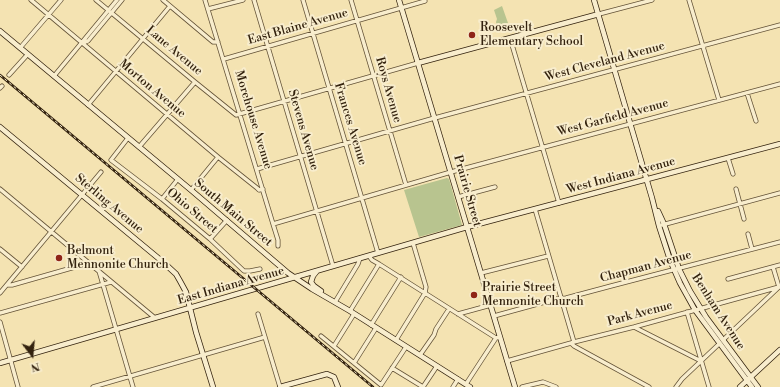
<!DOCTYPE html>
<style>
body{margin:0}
#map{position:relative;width:780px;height:387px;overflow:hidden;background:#f4e3b2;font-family:"Libre Bodoni",serif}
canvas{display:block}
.north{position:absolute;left:12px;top:335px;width:40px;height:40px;-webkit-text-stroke:3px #f8edcd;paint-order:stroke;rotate:164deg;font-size:11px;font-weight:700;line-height:16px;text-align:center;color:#33220e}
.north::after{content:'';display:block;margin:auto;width:14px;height:18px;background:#33220e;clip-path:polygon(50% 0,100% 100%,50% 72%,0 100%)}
</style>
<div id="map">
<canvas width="780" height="387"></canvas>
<div class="north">N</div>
</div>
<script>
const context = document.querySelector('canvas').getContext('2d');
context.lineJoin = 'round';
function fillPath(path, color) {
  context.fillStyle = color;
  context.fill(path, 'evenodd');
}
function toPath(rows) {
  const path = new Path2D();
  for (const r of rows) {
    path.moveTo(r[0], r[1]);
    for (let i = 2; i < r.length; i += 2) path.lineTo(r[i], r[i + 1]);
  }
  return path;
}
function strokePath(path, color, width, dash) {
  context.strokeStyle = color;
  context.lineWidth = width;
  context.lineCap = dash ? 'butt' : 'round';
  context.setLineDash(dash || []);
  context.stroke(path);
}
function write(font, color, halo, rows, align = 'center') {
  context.font = font + ' "Libre Bodoni",serif';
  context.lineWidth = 4;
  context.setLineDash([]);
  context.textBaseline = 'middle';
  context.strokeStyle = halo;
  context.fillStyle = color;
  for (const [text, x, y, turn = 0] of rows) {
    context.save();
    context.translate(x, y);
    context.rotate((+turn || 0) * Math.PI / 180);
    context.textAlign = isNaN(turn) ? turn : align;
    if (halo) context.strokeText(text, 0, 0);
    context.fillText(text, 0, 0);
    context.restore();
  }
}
const green = toPath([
 [502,6,508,23,497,27,496,22,497,19,494,10],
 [447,178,449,179,462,225,419,237,404,190]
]);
const street = toPath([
 [31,0,218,157,257,188,259,190,263,189],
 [96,0,195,82,236,115,418,63],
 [163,0,213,42,218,42],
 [205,0,273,224,278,240,278,246],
 [254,0,333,266],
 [303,0,378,253],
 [351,0,406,185],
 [689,0,719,100],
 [208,9,243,0],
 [599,14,652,0],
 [510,38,559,203],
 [82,43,88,41,122,0],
 [20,48,61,0],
 [224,59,425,1],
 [9,75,28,54],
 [54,76,117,0],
 [0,88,2,86],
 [747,93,756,121],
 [88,105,170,6],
 [128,138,111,160,162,199,210,239,244,271,250,271,260,269],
 [139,147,195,82],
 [728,158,733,174],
 [257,169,431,119,780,25],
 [0,189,155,318],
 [736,189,744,219],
 [191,190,218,157],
 [458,197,495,187],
 [162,199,178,179],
 [535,209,574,342],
 [273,224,451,172,780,84],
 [662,225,780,193],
 [748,234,752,249],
 [210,239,227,220],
 [0,249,22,267],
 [369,256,372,260,379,264,496,338,500,337],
 [773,267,779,287,780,287],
 [99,271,133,387],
 [481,273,548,256],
 [728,279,780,265],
 [7,285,12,285,89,263],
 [0,293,101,172],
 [335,302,358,264,360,258],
 [350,311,379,264],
 [687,312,709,387],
 [0,313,111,282],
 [258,314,280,387],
 [458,314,491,305],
 [494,316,556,299,566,298,611,286,780,242],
 [0,322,18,387],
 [371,325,401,277],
 [634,327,701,361],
 [321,336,381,385,406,347],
 [396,340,425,293,426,287,413,243],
 [723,340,778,288],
 [571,343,574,346,649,387],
 [334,346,354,314],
 [420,355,434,335,436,329,449,309],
 [507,361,571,343,574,342,634,327,779,287],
 [354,363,376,328],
 [392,368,423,387],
 [466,384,496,338],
 [93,387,265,337],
 [423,387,437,366],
 [453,387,458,379],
 [522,387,543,382,556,387],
 [676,387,682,379,719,344]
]);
const secondary = toPath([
 [399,0,515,387],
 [594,0,652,198,659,226,670,260,680,283,695,310,752,387],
 [0,31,191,190,288,273,312,289,350,311,470,387],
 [418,63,599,14],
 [0,127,163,262,176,274,180,281,186,292,196,332,213,387],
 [658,211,664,224,679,269,690,291,706,317,758,387],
 [317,271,313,276,311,282,314,286,321,291],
 [0,363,467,227,780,144],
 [280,387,327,374,334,377,338,387],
 [740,387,780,350]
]);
const rail = toPath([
 [0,75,373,387]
]);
const markers = [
 [472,35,4,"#8f2418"],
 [59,258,4,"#8f2418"],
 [474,295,4,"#8f2418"]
];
const streetNames = [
 ["East Blaine Avenue",298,27,-16],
 ["Lane Avenue",174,51,40],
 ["West Cleveland Avenue",605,62,-15],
 ["Morton Avenue",152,89,40],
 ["Roys Avenue",388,90,74],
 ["West Garfield Avenue",613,118,-15],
 ["Morehouse Avenue",253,120,73],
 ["Frances Avenue",350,124,73],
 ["Stevens Avenue",303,130,74],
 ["West Indiana Avenue",621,176,-15],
 ["Prairie Street",467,191,74],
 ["Sterling Avenue",109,204,40],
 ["Ohio Street",192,211,40],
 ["South Main Street",233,213,40],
 ["Chapman Avenue",646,267,-15],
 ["East Indiana Avenue",231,286,-16],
 ["Benham Avenue",718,312,57],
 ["Park Avenue",640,314,-15]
];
const poiNames = [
 ["Roosevelt",480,28],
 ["Elementary School",480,42],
 ["Belmont",67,251],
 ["Mennonite Church",67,265],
 ["Prairie Street",482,288],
 ["Mennonite Church",482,302]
];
fillPath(green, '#b8c48f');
strokePath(street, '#635237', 5);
strokePath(secondary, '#33220e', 6);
strokePath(street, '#f8edcd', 3.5);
strokePath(secondary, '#f8edcd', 4.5);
strokePath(rail, '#33220e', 2.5);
strokePath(rail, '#f8edcd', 1, [3]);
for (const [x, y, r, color] of markers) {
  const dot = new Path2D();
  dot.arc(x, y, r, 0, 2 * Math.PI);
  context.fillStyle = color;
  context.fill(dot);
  strokePath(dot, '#f8edcd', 1.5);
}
write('12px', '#33220e', '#f8edcd', streetNames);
write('12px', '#33220e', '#f8edcd', poiNames, 'left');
</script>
